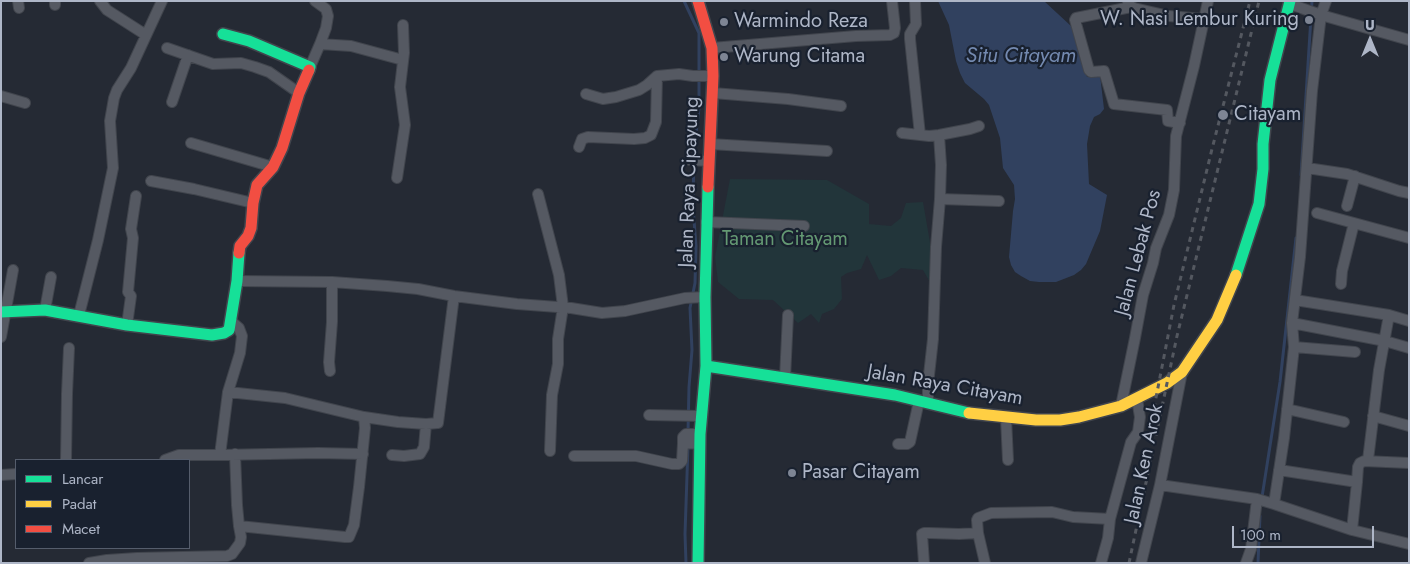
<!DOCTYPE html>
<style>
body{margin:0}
#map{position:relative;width:1410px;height:564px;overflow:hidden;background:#252a34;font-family:Jost,sans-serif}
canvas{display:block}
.frame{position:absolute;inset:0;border:2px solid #aeb6c7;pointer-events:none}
.legend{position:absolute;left:15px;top:459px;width:175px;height:90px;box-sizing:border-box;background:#19212f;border:1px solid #555d6c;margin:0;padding:6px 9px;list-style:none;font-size:15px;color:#aeb6c7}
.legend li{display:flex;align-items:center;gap:10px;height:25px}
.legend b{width:25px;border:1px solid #555d6c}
.north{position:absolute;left:1345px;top:15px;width:50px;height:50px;-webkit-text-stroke:4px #19212f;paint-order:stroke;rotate:0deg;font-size:14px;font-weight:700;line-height:20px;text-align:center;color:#aeb6c7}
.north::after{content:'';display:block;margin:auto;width:18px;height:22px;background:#aeb6c7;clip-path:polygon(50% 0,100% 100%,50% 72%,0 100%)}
.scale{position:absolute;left:1232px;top:526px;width:142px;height:22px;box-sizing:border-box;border:2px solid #aeb6c7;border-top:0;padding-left:6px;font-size:15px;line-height:18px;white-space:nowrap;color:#aeb6c7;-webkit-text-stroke:4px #19212f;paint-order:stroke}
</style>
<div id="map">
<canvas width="1410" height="564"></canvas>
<div class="frame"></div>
<ul class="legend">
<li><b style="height:6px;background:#16e098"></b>Lancar</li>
<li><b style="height:6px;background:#ffcf43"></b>Padat</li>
<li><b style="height:6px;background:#f24e42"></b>Macet</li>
</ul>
<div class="north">U</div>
<div class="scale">100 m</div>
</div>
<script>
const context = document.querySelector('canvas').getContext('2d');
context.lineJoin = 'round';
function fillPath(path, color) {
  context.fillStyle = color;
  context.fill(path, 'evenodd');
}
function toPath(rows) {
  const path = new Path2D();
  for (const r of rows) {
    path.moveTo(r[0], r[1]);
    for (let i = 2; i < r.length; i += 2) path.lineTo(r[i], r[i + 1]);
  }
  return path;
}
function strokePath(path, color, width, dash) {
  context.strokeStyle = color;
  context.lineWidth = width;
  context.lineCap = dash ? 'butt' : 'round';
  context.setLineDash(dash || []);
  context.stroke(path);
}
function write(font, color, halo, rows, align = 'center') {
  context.font = font + ' Jost,sans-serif';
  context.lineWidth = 4.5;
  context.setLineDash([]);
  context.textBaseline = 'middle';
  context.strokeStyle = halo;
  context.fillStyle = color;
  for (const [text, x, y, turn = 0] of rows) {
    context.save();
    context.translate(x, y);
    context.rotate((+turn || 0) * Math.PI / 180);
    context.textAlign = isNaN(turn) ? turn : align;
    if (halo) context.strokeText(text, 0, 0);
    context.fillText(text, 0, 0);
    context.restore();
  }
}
const green = toPath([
 [730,179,827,180,869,204,869,224,891,226,901,218,906,203,923,202,932,254,931,284,923,270,901,268,891,276,879,280,867,255,861,269,847,273,841,277,842,299,834,309,822,314,819,323,811,314,798,323,773,300,739,299,718,282,715,257]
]);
const water = toPath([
 [938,1,1044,1,1071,26,1076,35,1087,77,1100,75,1104,109,1100,114,1094,117,1090,126,1087,144,1089,184,1107,195,1100,231,1086,264,1081,270,1074,275,1056,282,1039,282,1030,281,1021,276,1015,272,1011,265,1009,257,1013,211,1015,199,1014,185,1003,168,1000,138,989,105,984,99,965,83,960,73,956,61,949,25]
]);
const stream = toPath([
 [684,1,699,33,699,108,694,150,693,207,696,246,695,283,690,308,692,350,689,387,688,432],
 [1301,175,1312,1],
 [1262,497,1280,382,1296,238],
 [686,563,685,534,688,446],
 [1258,563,1260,516]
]);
const street = toPath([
 [18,1,19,8],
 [55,1,55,5],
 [100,1,107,10,146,35],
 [315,1,326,9,328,16,326,28,320,44],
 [915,1,916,24,910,34,910,39,920,135],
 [1128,2,1129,5,1134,8,1169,16,1204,19],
 [1290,4,1321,15,1409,40],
 [1131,7,1076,18,1075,20,1089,70,1091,72,1104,71,1114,104,1167,110,1168,121,1180,123],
 [167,48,213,64,241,63,255,67,269,72,299,93],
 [712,48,856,36,890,35,894,33,895,28,892,1],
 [310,67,320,44,351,46,403,60],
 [713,93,788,99,841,106],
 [586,94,603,99,616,97,639,90,647,85,657,76,679,74,693,76,713,76],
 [1,96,25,103],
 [172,102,188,55],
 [902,133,929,136,939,135,970,129,979,126],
 [939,135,941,165,940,199,999,201],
 [191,143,273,167],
 [710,144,827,151],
 [579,147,582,139,588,137,634,139,645,138,651,135,656,122,657,76],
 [690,160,709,161],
 [1307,168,1347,174,1399,191,1409,193],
 [397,178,405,125,400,87,404,53,403,25],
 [151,181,194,189,253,203],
 [538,194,559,275,563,307,558,339,558,364,552,395,550,451],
 [1347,206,1355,176],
 [1317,213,1409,238],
 [706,222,804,226],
 [237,281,332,282,387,286,418,289,454,296,517,304,571,308,602,313,625,311,685,298,705,297],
 [1341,284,1342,271,1354,223],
 [1295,300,1389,315,1409,321],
 [45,310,51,277],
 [79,315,98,240,113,168,110,121,114,98,117,90,131,68,162,1],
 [1292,323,1385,341,1409,348],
 [127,325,131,296,128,292,133,238,131,229,136,196],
 [1,337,13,270],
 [1294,347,1355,352],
 [330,371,329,362,332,322,332,282],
 [785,378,788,315],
 [228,392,285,398,364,417,398,422,426,424,438,423,454,296],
 [928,403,928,384,933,339,936,247,940,199],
 [1121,406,1135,338,1143,295,1153,263,1156,248,1169,215,1174,190,1176,136,1194,66,1208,1],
 [1287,409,1344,422],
 [649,415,701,416],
 [1373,416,1409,426],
 [1006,418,1008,460],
 [683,443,683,437,686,434,700,434],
 [898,444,907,444,910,442,919,401],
 [235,454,237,505,239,526,345,537,349,537,354,525,359,487,365,428,364,417],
 [220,455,318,453,363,454],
 [392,455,404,456,420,454,424,447,426,424],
 [574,456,636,456,672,464,679,464,682,461,683,443,700,444],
 [66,460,67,394,69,348],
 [165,460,179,455,220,455,228,392,240,353,242,336,239,328,231,321],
 [1368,460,1379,370,1389,315],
 [1279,470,1357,482,1358,467,1360,463,1364,461,1409,463],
 [1,475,16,474],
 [1160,485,1257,499],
 [1274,504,1352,530,1409,544],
 [1352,530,1357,482],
 [978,533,977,520,978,518,991,513,1052,512,1073,517,1110,519],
 [89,563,107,560,137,558,227,556,232,554,240,543,241,537,239,526],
 [924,563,922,534,924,533,929,533,959,534,978,533,985,563],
 [1101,563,1108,538,1110,519,1131,442,1138,432,1140,417,1137,399],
 [1141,563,1160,485,1182,372],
 [1246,563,1251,549,1257,499,1274,504,1284,438,1294,347,1292,323,1300,257,1312,91,1321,15,1326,1]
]);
const fast = toPath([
 [223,34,249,41,310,67,309,70],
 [1236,275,1259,204,1263,169,1263,144,1270,80,1290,1],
 [1,312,45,310,127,325,212,335,224,333,229,330,237,281,239,253],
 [706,366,705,297,708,187],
 [698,563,700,434,706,366,895,395,969,413]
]);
const slow = toPath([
 [969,413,1036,420,1060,420,1079,417,1121,406,1167,383,1182,372,1217,320,1236,275]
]);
const jam = toPath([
 [698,1,712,48,713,76,708,187],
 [239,253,240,246,248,236,251,228,253,203,257,185,273,167,282,148,299,93,309,70]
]);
const rail = toPath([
 [1154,408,1174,305,1212,149,1250,1],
 [1129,563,1177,336,1259,1]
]);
const markers = [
 [1309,20,5,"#7e8594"],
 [724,22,5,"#7e8594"],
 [724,57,5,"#7e8594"],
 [1223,115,6,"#7e8594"],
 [792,473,5,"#7e8594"]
];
const poiNames = [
 ["W. Nasi Lembur Kuring",1299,20,"right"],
 ["Warmindo Reza",734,22],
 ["Warung Citama",734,57],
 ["Citayam",1234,115],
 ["Pasar Citayam",802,473]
];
const streetNames = [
 ["Jalan Raya Cipayung",690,182,-88],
 ["Jalan Lebak Pos",1139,253,-75],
 ["Jalan Raya Citayam",945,386,10],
 ["Jalan Ken Arok",1145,464,-78]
];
const parkNames = [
 ["Taman Citayam",785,240]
];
const waterNames = [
 ["Situ Citayam",1021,57]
];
fillPath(green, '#22353a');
fillPath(water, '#31415f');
strokePath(stream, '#31415f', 3);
strokePath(street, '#41454d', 12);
strokePath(fast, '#41454d', 14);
strokePath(slow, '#41454d', 14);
strokePath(jam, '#41454d', 14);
strokePath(street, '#555962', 10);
strokePath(fast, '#16e098', 11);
strokePath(slow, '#ffcf43', 11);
strokePath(jam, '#f24e42', 11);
strokePath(rail, '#545860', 3, [5, 5]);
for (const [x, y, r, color] of markers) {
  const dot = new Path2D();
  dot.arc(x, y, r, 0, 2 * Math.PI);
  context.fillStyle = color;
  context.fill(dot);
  strokePath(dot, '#19212f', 2);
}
write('20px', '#aeb6c7', '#19212f', poiNames, 'left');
write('20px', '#aeb6c7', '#19212f', streetNames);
write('20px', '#649973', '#19212f', parkNames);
write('italic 21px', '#748ab1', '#19212f', waterNames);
</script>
